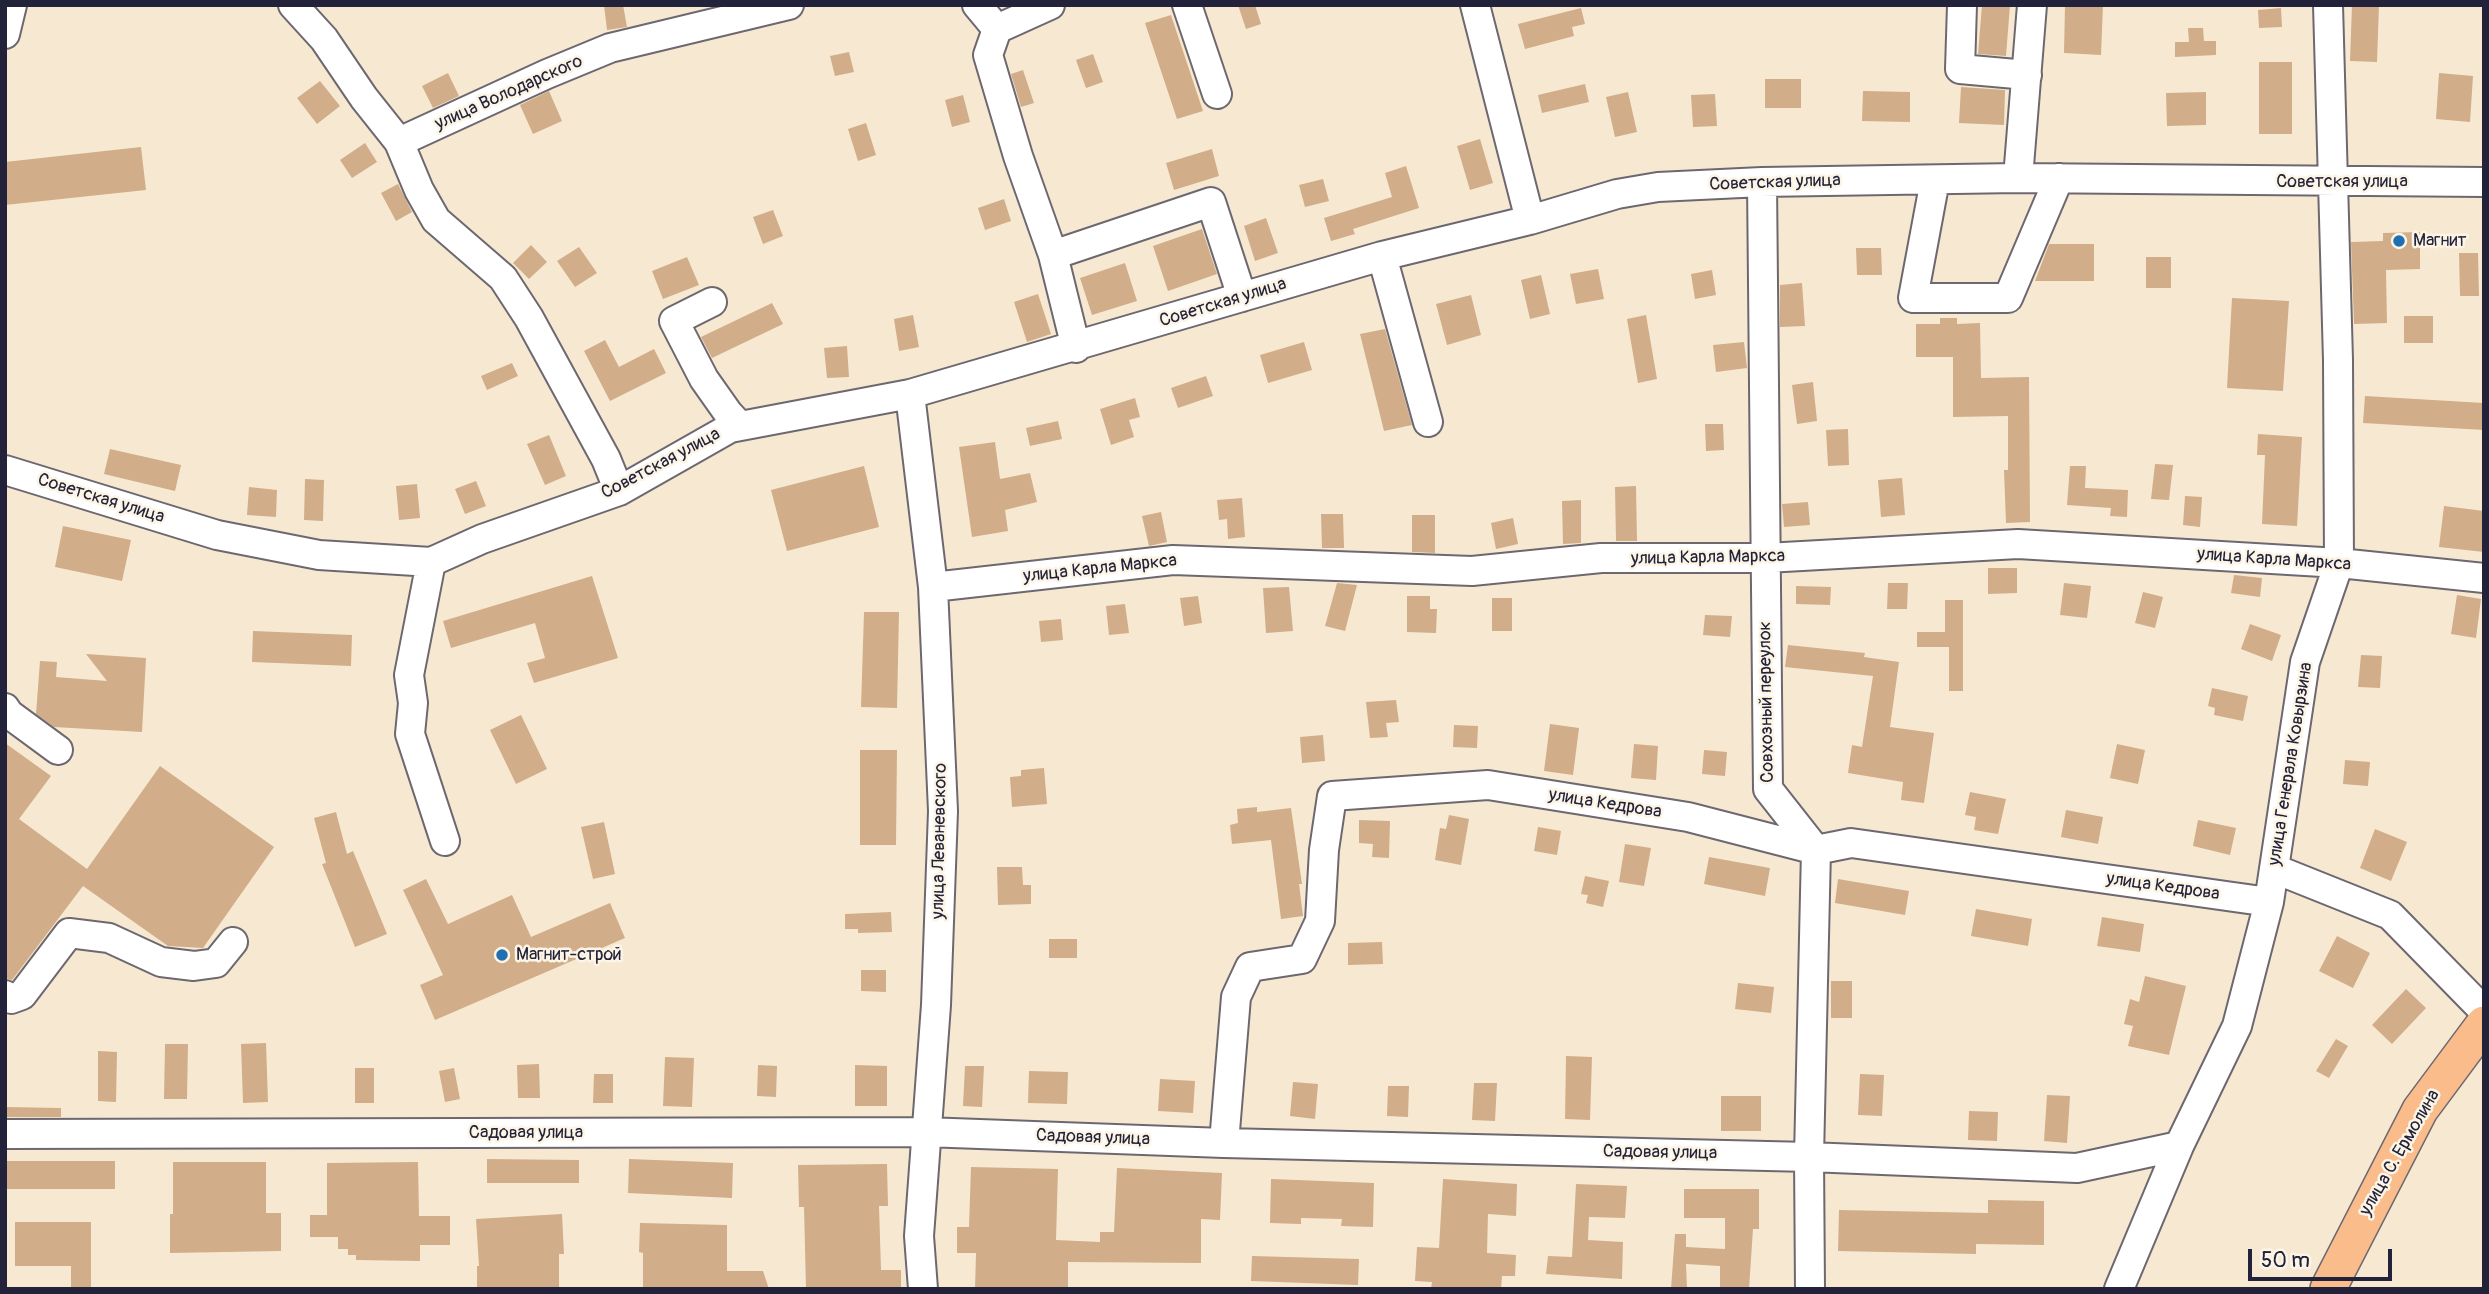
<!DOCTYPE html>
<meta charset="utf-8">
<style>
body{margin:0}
#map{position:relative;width:2489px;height:1294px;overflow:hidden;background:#f7e9d1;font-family:Pangolin,sans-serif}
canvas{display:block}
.frame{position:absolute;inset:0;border:7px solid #22223b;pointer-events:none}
.scale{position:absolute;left:2248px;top:1249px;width:144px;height:32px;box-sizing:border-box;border:4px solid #22223b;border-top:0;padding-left:9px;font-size:21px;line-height:24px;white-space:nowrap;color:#22223b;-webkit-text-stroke:5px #fcf5e5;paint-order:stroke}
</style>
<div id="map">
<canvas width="2489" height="1294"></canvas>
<div class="frame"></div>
<div class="scale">50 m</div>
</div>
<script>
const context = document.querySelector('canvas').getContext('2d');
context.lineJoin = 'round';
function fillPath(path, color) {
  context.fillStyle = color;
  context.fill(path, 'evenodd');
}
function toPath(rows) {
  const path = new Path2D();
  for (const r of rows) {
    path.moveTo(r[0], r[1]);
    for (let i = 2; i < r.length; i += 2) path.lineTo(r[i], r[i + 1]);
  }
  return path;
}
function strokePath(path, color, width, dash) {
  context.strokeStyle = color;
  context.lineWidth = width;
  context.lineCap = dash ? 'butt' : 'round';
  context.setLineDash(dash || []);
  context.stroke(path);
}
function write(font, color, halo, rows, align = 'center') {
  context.font = font + ' Pangolin,sans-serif';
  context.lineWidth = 5;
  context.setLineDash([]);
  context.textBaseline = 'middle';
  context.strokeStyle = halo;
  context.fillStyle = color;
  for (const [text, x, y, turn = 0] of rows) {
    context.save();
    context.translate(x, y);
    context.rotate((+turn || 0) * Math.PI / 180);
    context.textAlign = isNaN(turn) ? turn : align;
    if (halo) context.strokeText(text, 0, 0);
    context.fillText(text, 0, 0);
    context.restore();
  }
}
const building = toPath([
 [604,5,623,5,627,27,607,30],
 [1238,5,1255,5,1261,24,1246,29],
 [1982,5,2010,5,2006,56,1978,54],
 [2065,5,2103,5,2101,55,2064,53],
 [2352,5,2379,5,2377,62,2350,61],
 [1581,8,1585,24,1572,27,1574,36,1525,49,1518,24],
 [2281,8,2282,27,2259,28,2258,10],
 [1171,15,1203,111,1177,119,1145,23],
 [2188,28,2203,28,2204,41,2216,41,2216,55,2175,57,2175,42,2189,42],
 [849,52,854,72,835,76,830,56],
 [1093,54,1103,82,1086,88,1076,60],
 [2259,62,2292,62,2292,134,2259,134],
 [1023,70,1034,103,1021,107,1011,74],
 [448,73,459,96,433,108,422,86],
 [2439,73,2473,76,2470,122,2436,119],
 [1765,79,1801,79,1801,108,1765,108],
 [320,81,340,106,317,124,297,98],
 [1585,84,1589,102,1542,113,1538,95],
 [1961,87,2005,90,2004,125,1959,123],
 [549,91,562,121,533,134,520,105],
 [1863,91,1910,92,1910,122,1862,121],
 [1628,92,1637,132,1615,137,1606,97],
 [2206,92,2206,125,2167,126,2166,93],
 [1715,94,1717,126,1693,127,1691,95],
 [963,95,970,122,952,127,945,100],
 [866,123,876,155,858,161,848,129],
 [1480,139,1493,183,1470,190,1457,146],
 [365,143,377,162,352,178,340,160],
 [141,147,146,190,5,205,5,162],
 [1212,149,1219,176,1174,190,1166,163],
 [1406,166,1419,208,1353,229,1355,234,1331,241,1324,218,1392,197,1385,173],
 [1323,179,1329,201,1305,207,1299,185],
 [398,184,412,212,396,221,381,193],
 [1004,199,1011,221,985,230,978,208],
 [773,210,783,236,763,244,753,217],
 [1266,218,1278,253,1255,261,1244,226],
 [1202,229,1217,274,1168,291,1153,246],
 [2420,232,2420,269,2386,270,2387,323,2354,324,2351,242,2383,241,2383,233],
 [2049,244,2094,244,2094,281,2035,281],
 [531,245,547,262,529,279,513,263],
 [579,247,597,273,575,287,557,261],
 [1856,248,1881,248,1882,275,1857,275],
 [2459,253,2478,253,2479,296,2460,296],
 [687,257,699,285,663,299,652,271],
 [2146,257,2171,257,2171,288,2146,288],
 [1125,263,1137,301,1092,315,1080,278],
 [1598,269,1604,299,1576,304,1570,274],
 [1712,270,1716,295,1695,299,1691,274],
 [1541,275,1550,314,1530,319,1521,280],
 [1802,283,1805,326,1780,327,1780,285],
 [1038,294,1051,334,1027,342,1014,302],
 [1471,295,1481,335,1447,345,1436,304],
 [2232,298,2289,301,2283,391,2227,388],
 [772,303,783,324,712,358,701,337],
 [913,315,919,347,899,351,894,319],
 [1646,315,1657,379,1638,383,1627,319],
 [2404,316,2433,316,2433,343,2404,343],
 [1940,318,1957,318,1957,324,1980,323,1981,378,2029,377,2030,522,2006,523,2004,470,2008,470,2008,416,1953,417,1953,357,1916,357,1916,324,1940,324],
 [1385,329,1412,425,1384,431,1360,334],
 [605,340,619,367,654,349,666,373,610,401,584,351],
 [1304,342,1312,370,1268,383,1260,355],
 [1744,342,1747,368,1716,372,1713,345],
 [847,346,849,377,827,378,824,348],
 [512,363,518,376,487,390,481,376],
 [1206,376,1213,396,1178,408,1171,388],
 [1813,382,1817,421,1797,424,1792,385],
 [2365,396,2484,403,2484,430,2363,423],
 [1135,398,1140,417,1129,420,1134,437,1111,445,1100,409],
 [1058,421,1062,439,1030,446,1026,428],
 [1705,424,1723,424,1724,450,1706,451],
 [1848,429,1849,465,1828,466,1826,430],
 [2258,434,2302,437,2297,526,2262,524,2265,455,2257,455],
 [549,435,566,476,545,485,527,444],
 [995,442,1000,479,1030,473,1037,502,1005,510,1008,531,972,537,959,447],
 [110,449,181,465,175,491,104,474],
 [2155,464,2173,465,2169,500,2151,499],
 [864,466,879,527,787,551,771,490],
 [2070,466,2086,466,2085,488,2128,490,2127,517,2110,516,2111,508,2067,505],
 [1902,478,1905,515,1881,517,1878,480],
 [305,479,324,480,323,521,304,520],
 [476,481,486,506,465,514,455,489],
 [417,484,420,518,399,520,396,486],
 [1636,486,1637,541,1616,541,1615,487],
 [249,487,277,490,276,517,247,515],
 [2185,496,2202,497,2200,527,2183,525],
 [1242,498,1245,537,1228,539,1227,519,1219,520,1217,500],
 [1581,500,1581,543,1563,544,1562,501],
 [1808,502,1810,525,1784,527,1782,504],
 [2444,506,2484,511,2484,552,2439,547],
 [1161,512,1167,542,1149,546,1142,516],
 [1321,514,1343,514,1344,548,1322,548],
 [1412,515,1435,515,1435,553,1412,552],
 [1513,518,1518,544,1496,549,1491,523],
 [63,526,131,540,122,581,55,567],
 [1988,568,2017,568,2017,593,1988,594],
 [2234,575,2262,578,2260,597,2231,593],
 [592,576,618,658,534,683,527,663,545,658,535,623,451,648,443,621],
 [1337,583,1357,585,1345,631,1325,626],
 [1888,583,1908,583,1907,609,1887,609],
 [2064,583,2091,586,2087,618,2060,615],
 [1796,586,1831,587,1830,605,1796,604],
 [1289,587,1293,631,1266,633,1263,588],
 [2143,592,2163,597,2155,628,2135,623],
 [2457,595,2481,599,2476,638,2451,634],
 [1198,596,1202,623,1184,626,1180,598],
 [1407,596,1430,596,1430,609,1437,609,1436,633,1407,632],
 [1492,598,1512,598,1512,631,1492,631],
 [1945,600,1963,600,1963,691,1949,691,1949,647,1917,647,1917,632,1945,632],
 [1125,604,1129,633,1109,635,1106,606],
 [864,612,899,612,897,708,861,707],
 [1705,615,1732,616,1730,637,1703,635],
 [1061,619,1063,640,1041,642,1039,621],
 [2250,624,2281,635,2272,661,2241,649],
 [253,631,352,635,351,666,252,662],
 [1788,645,1865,653,1864,657,1899,662,1890,727,1934,733,1924,803,1901,800,1903,782,1848,773,1852,745,1862,747,1873,676,1785,667],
 [86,654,146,658,142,732,54,727,36,714,40,661,57,662,56,677,107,681],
 [2361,655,2382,656,2380,688,2358,687],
 [2212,688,2248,696,2243,721,2214,715,2215,708,2208,706],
 [1396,700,1399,722,1386,723,1388,737,1370,738,1366,702],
 [521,715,547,769,516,784,490,730],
 [1550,724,1579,728,1573,775,1544,771],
 [1454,725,1478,726,1477,748,1453,747],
 [1323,735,1325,761,1302,763,1300,737],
 [5,743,51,776,19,819,87,869,160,766,274,847,203,948,168,946,83,886,12,980,5,978],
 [1634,744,1658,746,1656,780,1631,778],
 [2117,744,2145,750,2138,784,2110,778],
 [860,750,897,750,896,845,860,845],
 [1704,750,1727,752,1725,776,1702,774],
 [2345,760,2370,762,2368,786,2343,784],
 [1044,768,1047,804,1012,807,1010,777,1021,776,1021,770],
 [1970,792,2006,799,1998,834,1974,830,1976,817,1965,815],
 [1257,807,1257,812,1291,808,1302,884,1299,884,1303,916,1281,919,1271,840,1232,844,1230,825,1238,823,1237,809],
 [2066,810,2103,817,2098,844,2061,837],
 [336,812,347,854,353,851,387,934,355,947,322,864,326,863,314,818],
 [1449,815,1469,819,1461,865,1435,860,1440,828,1446,829],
 [1359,820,1390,821,1389,858,1372,857,1373,844,1359,843],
 [2198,820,2236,828,2230,855,2193,846],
 [604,822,615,874,593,879,581,827],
 [1538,827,1561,831,1557,855,1534,851],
 [2375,829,2407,842,2391,881,2360,868],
 [1625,844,1651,848,1644,886,1619,882],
 [1709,857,1770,868,1765,896,1704,884],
 [997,867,1022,867,1023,885,1031,885,1031,904,998,905],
 [1585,876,1609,881,1603,907,1586,903,1588,895,1581,894],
 [426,879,448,924,512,895,531,937,610,903,625,938,435,1020,420,985,443,975,403,890],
 [1838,879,1909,891,1905,915,1835,903],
 [1976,909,2032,919,2028,946,1971,936],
 [891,912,892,932,858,933,858,929,845,929,845,914],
 [2102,917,2144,924,2140,952,2097,946],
 [2337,936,2370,953,2353,988,2319,971],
 [1049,939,1077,939,1077,958,1049,958],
 [1382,942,1383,964,1348,965,1348,943],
 [861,970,886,970,886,992,861,991],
 [2145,976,2186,986,2169,1055,2128,1046,2133,1026,2124,1024,2130,999,2139,1002],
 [1831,981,1852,981,1852,1018,1831,1018],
 [1738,983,1774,987,1771,1013,1735,1009],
 [2406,989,2426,1008,2392,1044,2372,1025],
 [2336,1039,2348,1046,2329,1078,2316,1071],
 [266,1043,268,1102,243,1103,241,1044],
 [165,1044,188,1044,187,1099,164,1099],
 [98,1051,117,1052,116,1102,98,1101],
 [1566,1056,1592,1057,1590,1120,1565,1119],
 [665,1057,694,1058,692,1107,663,1106],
 [539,1064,540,1098,518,1098,517,1065],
 [758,1065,777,1066,776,1097,757,1096],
 [855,1065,887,1066,887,1106,855,1106],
 [965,1066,984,1066,982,1107,963,1106],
 [355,1068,374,1068,374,1103,355,1103],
 [454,1068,460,1099,445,1102,439,1071],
 [1029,1071,1068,1072,1067,1104,1028,1103],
 [594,1074,613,1074,613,1103,593,1103],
 [1860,1074,1884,1075,1882,1116,1858,1115],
 [1160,1079,1195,1081,1193,1113,1158,1111],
 [1293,1082,1318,1084,1315,1119,1290,1116],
 [1474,1083,1497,1083,1495,1121,1472,1120],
 [1388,1086,1409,1086,1408,1117,1387,1116],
 [2047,1095,2070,1096,2067,1143,2044,1141],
 [1721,1096,1761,1096,1761,1131,1721,1131],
 [5,1107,61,1108,61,1117,5,1117],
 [1969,1111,1998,1112,1997,1141,1968,1140],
 [487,1159,579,1160,579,1183,487,1183],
 [629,1159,733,1163,732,1198,628,1193],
 [5,1161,115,1161,115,1189,5,1189],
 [173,1162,266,1162,266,1213,281,1213,281,1251,170,1253,170,1214,173,1214],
 [418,1162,419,1216,450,1216,450,1245,420,1245,420,1261,356,1260,356,1255,348,1255,348,1249,338,1249,338,1237,310,1237,310,1215,327,1215,327,1163],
 [887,1164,888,1206,879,1206,881,1270,901,1270,901,1289,806,1289,804,1207,799,1207,798,1165],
 [971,1167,1058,1169,1056,1240,1100,1242,1100,1232,1114,1232,1117,1168,1222,1173,1220,1220,1201,1219,1201,1263,1068,1262,1068,1289,975,1289,976,1253,957,1253,957,1227,969,1227],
 [1271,1179,1374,1183,1373,1227,1341,1226,1342,1219,1301,1218,1301,1224,1270,1223],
 [1443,1179,1517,1184,1516,1216,1488,1214,1487,1253,1516,1255,1515,1276,1502,1276,1501,1289,1431,1289,1432,1282,1415,1281,1417,1247,1439,1248],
 [1576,1184,1627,1186,1625,1218,1589,1217,1588,1240,1623,1242,1622,1279,1546,1274,1548,1256,1572,1257],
 [1684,1189,1759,1189,1759,1229,1753,1229,1749,1289,1720,1289,1720,1266,1686,1264,1687,1289,1671,1289,1675,1234,1686,1234,1686,1247,1725,1249,1725,1218,1684,1218],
 [1988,1200,2044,1201,2044,1245,1976,1244,1976,1254,1838,1251,1839,1210,1988,1213],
 [562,1214,564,1254,559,1254,559,1289,477,1289,477,1266,479,1266,476,1219],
 [15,1222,91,1222,91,1289,71,1289,71,1266,15,1266],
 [640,1223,727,1225,727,1271,763,1271,769,1289,643,1289,643,1253,639,1252],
 [1252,1256,1359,1259,1358,1285,1251,1281]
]);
const minor = toPath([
 [293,5,324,39,364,98,399,142,419,190,436,220,503,278,529,318,606,459,619,491],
 [977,5,997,29,1050,5],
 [1187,5,1217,94],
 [1475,5,1530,220],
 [1962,5,1960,69,2027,75],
 [997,29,988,55,1018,156,1053,255,1076,348],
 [5,34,12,5],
 [399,142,547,74,610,48,789,5],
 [2018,178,2032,5],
 [1935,180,1913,298,2008,298,2059,178],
 [1762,182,1768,789,1816,850,1809,1157,1810,1289],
 [1053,255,1211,202,1242,297],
 [1382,256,1428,422],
 [712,302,674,321,704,379,728,413,740,426],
 [910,394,933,587,943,811,936,1005,919,1236,923,1289],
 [5,470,217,535,319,555,431,562,482,539,619,491,730,428,910,394,1382,256,1530,220,1617,194,1658,187,1762,182,2018,178,2484,182],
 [431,562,409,675,413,703,410,734,445,841],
 [933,587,1173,560,1472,571,1601,558,1766,558,2018,544,2339,563,2484,578],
 [5,708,9,714,58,750],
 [2275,869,2390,915,2484,1011],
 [5,995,11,999,22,995,69,933,109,938,161,962,194,966,216,963,233,942],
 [5,1134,925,1132,1224,1143,1809,1157,2077,1168,2179,1146],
 [1224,1143,1236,997,1250,967,1302,959,1320,921,1324,850,1332,796,1488,785,1688,817,1816,850,1851,843,2269,902],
 [2119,1289,2179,1146,2237,1026,2269,902,2305,662,2339,563,2338,360,2328,5]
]);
const major = toPath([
 [2328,1289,2420,1110,2484,1024]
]);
const markers = [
 [2399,241,7,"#1f6fb2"],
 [502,955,7,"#1f6fb2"]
];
const streetNames = [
 ["улица Володарского",509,93,-24],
 ["Советская улица",2342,182],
 ["Советская улица",1775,183,-2],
 ["Советская улица",1223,303,-17],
 ["Советская улица",661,464,-28],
 ["Советская улица",101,499,17],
 ["улица Карла Маркса",1708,558,-1],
 ["улица Карла Маркса",2274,560,4],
 ["улица Карла Маркса",1100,569,-6],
 ["Совхозный переулок",1767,702,-91],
 ["улица Генерала Ковырзина",2291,764,-81],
 ["улица Кедрова",1605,804,9],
 ["улица Леваневского",940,841,-89],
 ["улица Кедрова",2163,887,8],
 ["Садовая улица",526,1133],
 ["Садовая улица",1093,1138,2],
 ["Садовая улица",1660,1153,1],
 ["улица С. Ермолина",2400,1153,-60]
];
const poiNames = [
 ["Магнит",2413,241],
 ["Магнит-строй",516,955]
];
fillPath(building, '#d1ad89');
strokePath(minor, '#6d6870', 32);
strokePath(major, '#6d6870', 38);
strokePath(minor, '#fff', 28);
strokePath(major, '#f9bc8a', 35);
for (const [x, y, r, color] of markers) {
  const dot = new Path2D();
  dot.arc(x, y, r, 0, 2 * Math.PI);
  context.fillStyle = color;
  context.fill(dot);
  strokePath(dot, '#fcf5e5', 2.5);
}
write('18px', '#22223b', '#fcf5e5', streetNames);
write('18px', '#22223b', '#fcf5e5', poiNames, 'left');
</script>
